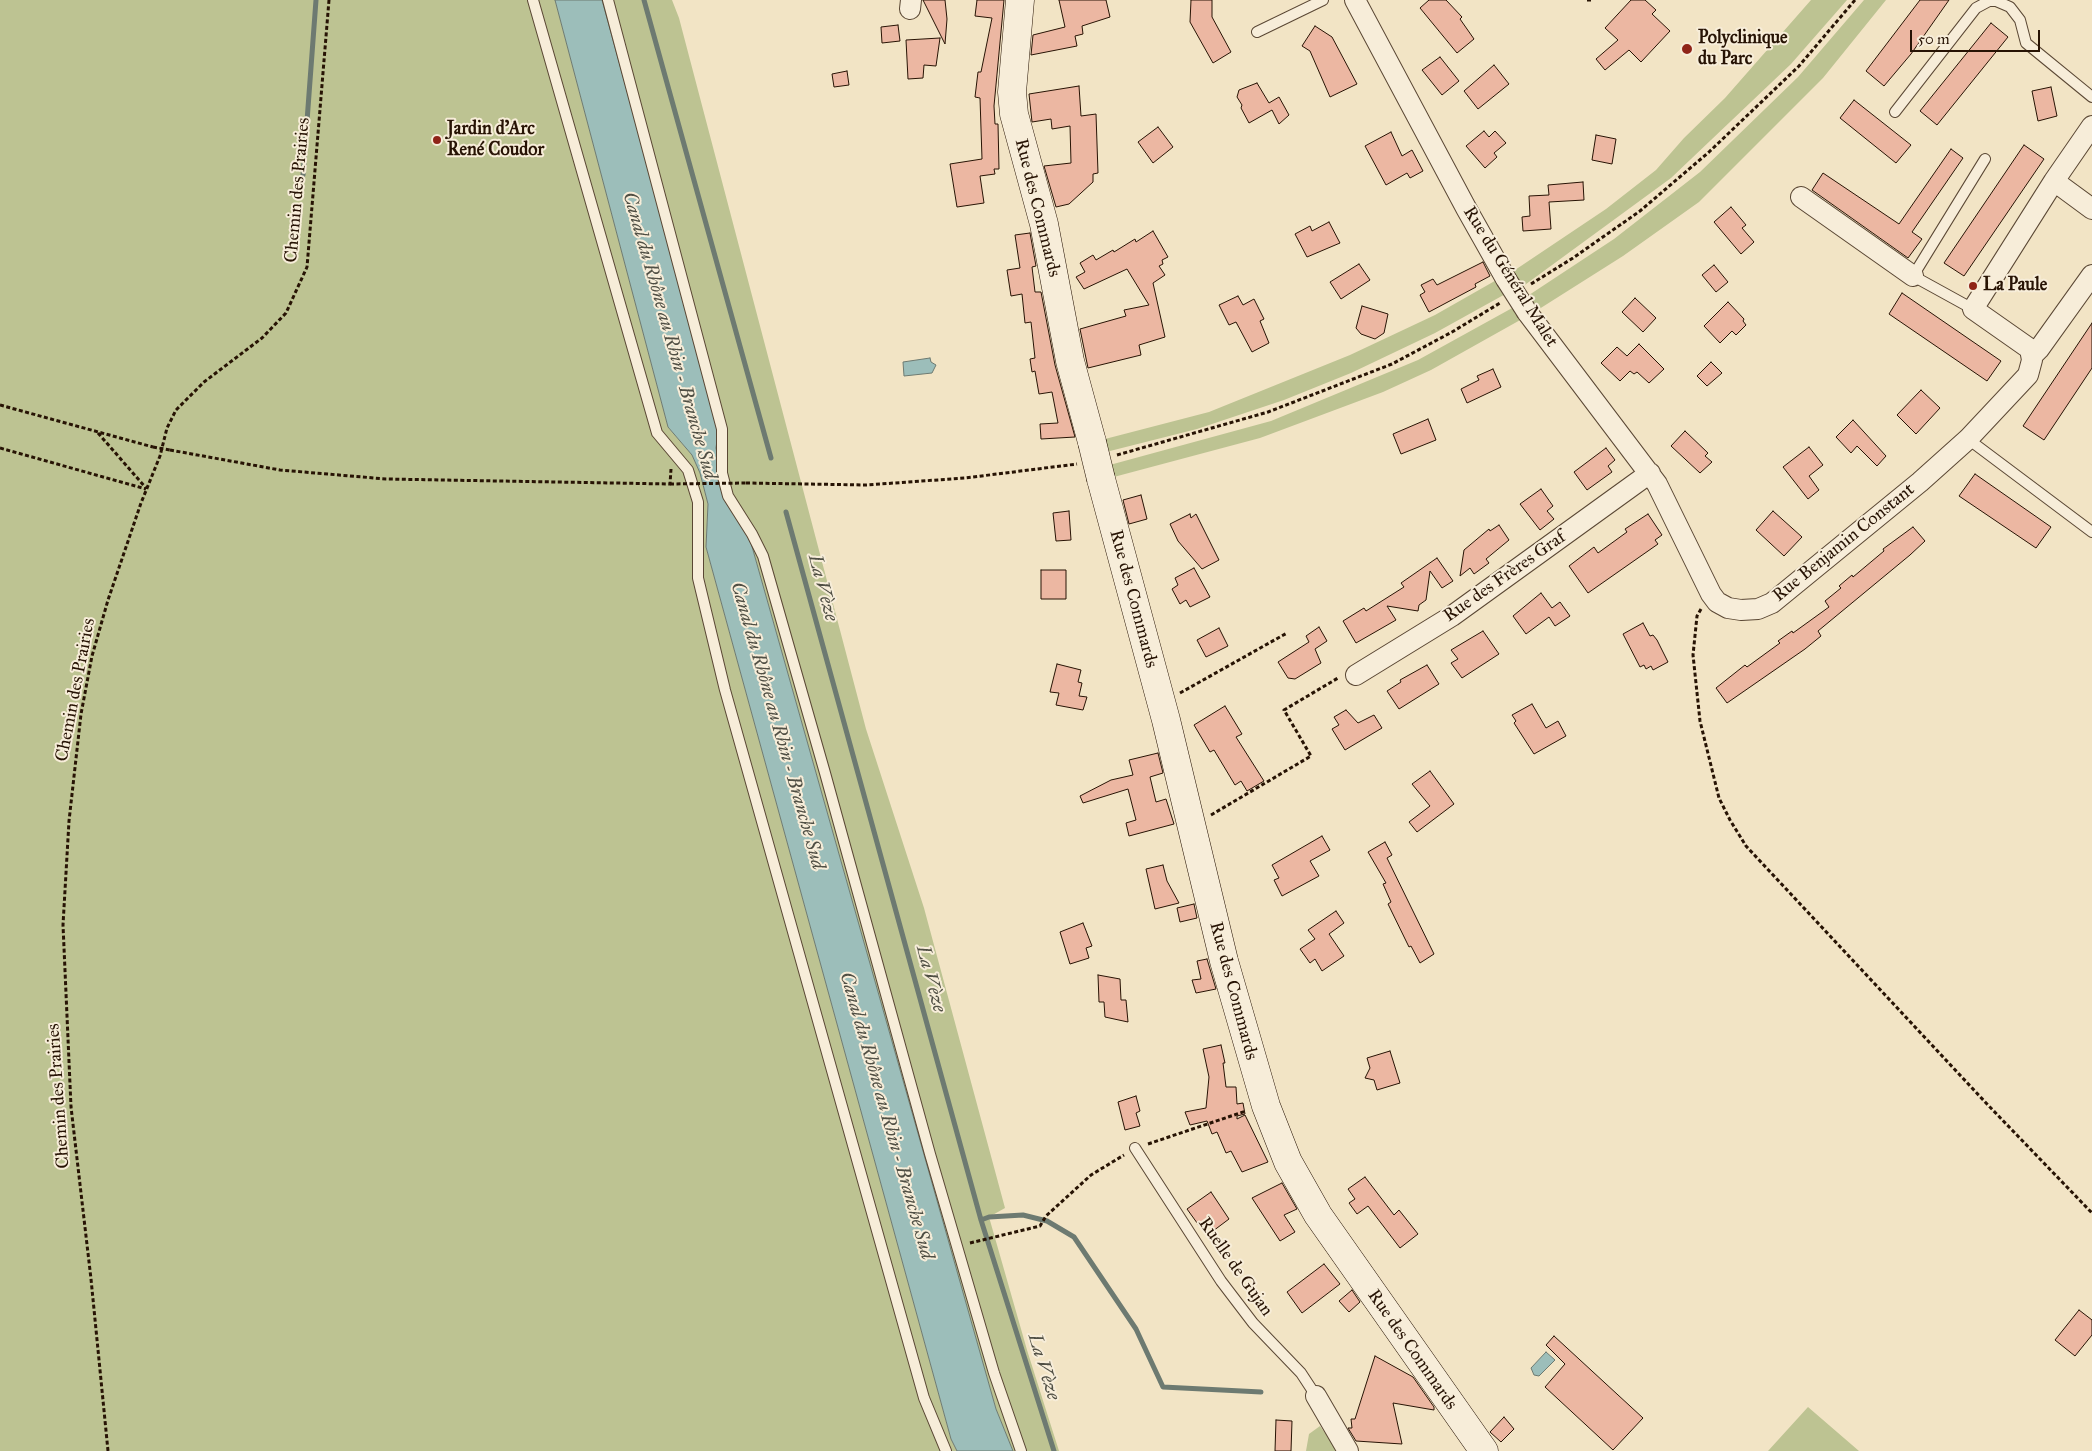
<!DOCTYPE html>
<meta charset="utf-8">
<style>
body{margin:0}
#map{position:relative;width:2092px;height:1451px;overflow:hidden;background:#f2e4c5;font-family:"IM FELL Great Primer",serif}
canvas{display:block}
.scale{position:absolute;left:1910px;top:30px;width:130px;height:22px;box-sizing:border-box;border:2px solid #271304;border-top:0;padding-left:6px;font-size:15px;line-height:18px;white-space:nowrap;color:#271304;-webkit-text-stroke:4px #f7edd9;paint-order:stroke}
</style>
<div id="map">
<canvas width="2092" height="1451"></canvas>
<div class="scale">50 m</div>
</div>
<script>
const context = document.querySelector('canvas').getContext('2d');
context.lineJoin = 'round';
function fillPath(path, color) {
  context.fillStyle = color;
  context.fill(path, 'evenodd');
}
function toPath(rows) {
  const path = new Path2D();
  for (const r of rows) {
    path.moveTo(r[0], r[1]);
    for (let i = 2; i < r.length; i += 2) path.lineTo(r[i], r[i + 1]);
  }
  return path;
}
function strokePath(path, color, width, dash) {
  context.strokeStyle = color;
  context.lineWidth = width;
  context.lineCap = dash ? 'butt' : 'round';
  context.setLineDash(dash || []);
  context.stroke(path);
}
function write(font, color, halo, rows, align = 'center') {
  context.font = font + ' "IM FELL Great Primer",serif';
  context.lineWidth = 4;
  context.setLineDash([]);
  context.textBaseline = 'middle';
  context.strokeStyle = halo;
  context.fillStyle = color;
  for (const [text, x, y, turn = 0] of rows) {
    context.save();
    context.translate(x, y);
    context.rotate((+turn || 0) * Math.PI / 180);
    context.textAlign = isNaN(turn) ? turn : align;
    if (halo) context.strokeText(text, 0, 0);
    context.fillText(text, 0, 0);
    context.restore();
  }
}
const green = toPath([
 [0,0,555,0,668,427,692,455,700,473,708,504,706,547,951,1439,957,1451,0,1451],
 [602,0,672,0,679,18,866,729,924,908,1005,1208,989,1217,1027,1350,1059,1451,1013,1451,996,1409,751,543,723,490,716,448,719,425],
 [1811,0,1847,0,1791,64,1671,178,1522,287,1512,272,1606,209,1656,170,1684,138,1725,98],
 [1864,0,1886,0,1823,78,1699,202,1623,256,1536,311,1526,297,1614,239,1700,172,1798,77],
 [1500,278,1509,292,1435,333,1351,373,1284,400,1197,429,1106,452,1105,439,1209,412,1350,355,1435,315],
 [1514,307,1522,319,1431,370,1383,392,1260,438,1110,478,1106,466,1271,421,1418,360],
 [1808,1407,1859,1451,1768,1451],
 [1320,1426,1338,1451,1306,1451,1309,1434]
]);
const water = toPath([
 [555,0,602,0,719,425,716,448,723,490,751,543,996,1409,1013,1451,957,1451,951,1439,706,547,708,504,700,473,692,455,668,427,555,0],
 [930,358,931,362,936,365,932,373,904,376,903,362,930,358],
 [1546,1352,1555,1360,1539,1376,1534,1375,1531,1368,1546,1352]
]);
const stream = toPath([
 [644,0,771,458],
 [303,175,316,0],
 [786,512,981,1220,1054,1451],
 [981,1220,989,1217,1023,1215,1047,1221,1074,1237,1136,1329,1163,1387,1261,1392]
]);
const building = toPath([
 [923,0,945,0,947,19,945,44,923,0],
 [977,0,1004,0,994,106,995,124,998,124,999,169,994,169,995,174,980,176,984,203,957,207,950,164,982,159,980,98,975,97,978,72,981,72,992,18,975,16,977,0],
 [1059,0,1106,0,1110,17,1082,26,1083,34,1075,36,1077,46,1031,55,1033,35,1065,27,1059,0],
 [1191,0,1212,0,1212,17,1231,52,1213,63,1190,22,1191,0],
 [1429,0,1446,0,1462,17,1460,19,1474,39,1457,53,1420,8,1429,0],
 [1631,0,1645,0,1656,10,1652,14,1670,31,1641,62,1629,50,1605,70,1596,59,1618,40,1605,28,1631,0],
 [1920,0,1949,0,1911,54,1884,86,1866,71,1920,0],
 [1991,23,2008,37,1937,125,1920,111,1991,23],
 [898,25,900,41,882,43,881,27,898,25],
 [1315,26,1332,37,1357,84,1330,97,1310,51,1302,46,1315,26],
 [940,38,936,66,924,65,923,78,908,79,906,40,940,38],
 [1440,57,1459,81,1442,95,1422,70,1440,57],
 [1494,65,1509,84,1478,109,1464,91,1494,65],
 [847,71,849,85,834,87,832,74,847,71],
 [1257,83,1269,103,1279,97,1289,115,1279,124,1272,110,1249,123,1241,108,1242,105,1237,97,1239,90,1257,83],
 [1079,86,1081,116,1096,114,1098,173,1093,174,1093,182,1069,204,1056,207,1044,166,1071,163,1070,126,1052,129,1051,119,1032,122,1029,94,1079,86],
 [2051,87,2057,116,2038,121,2032,91,2051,87],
 [1854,100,1911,145,1896,163,1840,118,1854,100],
 [1158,127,1173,147,1153,163,1138,142,1158,127],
 [1484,131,1489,137,1495,131,1506,143,1494,153,1497,157,1485,168,1466,146,1484,131],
 [1391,132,1402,156,1412,150,1423,171,1410,178,1407,173,1386,185,1365,146,1391,132],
 [1596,135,1616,139,1612,164,1592,160,1596,135],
 [2024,145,2044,159,1964,276,1944,263,2024,145],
 [1951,149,1963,158,1912,232,1922,239,1908,258,1812,190,1823,173,1899,224,1951,149],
 [1583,182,1584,200,1549,202,1551,229,1523,231,1522,217,1530,216,1529,196,1549,195,1548,185,1583,182],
 [1731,207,1746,225,1742,228,1754,242,1741,254,1714,222,1731,207],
 [1329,222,1340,243,1307,257,1295,234,1310,226,1312,231,1329,222],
 [1153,231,1168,257,1162,260,1163,264,1159,266,1165,275,1153,283,1165,337,1139,345,1141,355,1088,368,1080,329,1126,316,1124,310,1149,305,1127,269,1084,289,1076,277,1085,272,1080,263,1093,255,1096,260,1113,250,1114,252,1135,239,1136,242,1153,231],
 [1030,233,1036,266,1032,267,1035,292,1041,292,1055,365,1075,437,1041,439,1040,424,1058,423,1052,392,1039,394,1035,371,1032,372,1030,359,1035,358,1031,322,1025,323,1022,294,1011,296,1007,270,1020,268,1015,235,1030,233],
 [1483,262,1490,276,1475,284,1476,287,1429,312,1420,295,1425,292,1421,285,1433,279,1437,285,1483,262],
 [1359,264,1370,280,1341,299,1330,282,1359,264],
 [1714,265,1728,282,1716,292,1702,275,1714,265],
 [1902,293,2001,361,1987,381,1889,314,1902,293],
 [1238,296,1243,305,1254,299,1264,319,1260,321,1269,343,1252,352,1236,322,1229,325,1219,305,1238,296],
 [1635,298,1656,318,1643,332,1622,312,1635,298],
 [1728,302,1744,319,1743,321,1746,325,1736,335,1732,331,1720,343,1704,326,1728,302],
 [1362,306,1388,314,1384,333,1375,339,1361,334,1356,328,1362,306],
 [2092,323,2092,368,2044,440,2023,426,2092,323],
 [1639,344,1664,369,1649,383,1637,372,1634,374,1630,371,1620,381,1601,363,1617,347,1627,356,1639,344],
 [1711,362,1722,373,1707,386,1697,376,1711,362],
 [1493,369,1501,387,1467,403,1461,389,1479,380,1477,376,1493,369],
 [1921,390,1940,408,1916,434,1897,415,1921,390],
 [1428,419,1436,440,1401,454,1393,434,1428,419],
 [1853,420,1886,456,1877,466,1857,446,1851,453,1836,437,1853,420],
 [1685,431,1708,453,1705,456,1712,462,1700,473,1671,446,1685,431],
 [1809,447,1823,465,1809,476,1819,490,1808,499,1783,467,1809,447],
 [1606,448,1615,460,1608,466,1612,472,1587,490,1574,472,1606,448],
 [1975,474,2051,527,2036,548,1959,496,1975,474],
 [1541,489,1553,506,1547,511,1554,519,1540,530,1520,504,1541,489],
 [1141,495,1147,519,1129,524,1123,500,1141,495],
 [1069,511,1071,540,1056,541,1053,513,1069,511],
 [1773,511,1802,537,1784,556,1756,530,1773,511],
 [1190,514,1191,518,1196,514,1219,560,1202,569,1178,541,1170,524,1190,514],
 [1648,514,1662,535,1655,540,1658,544,1588,593,1569,566,1594,547,1598,553,1627,532,1625,529,1648,514],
 [1499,525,1509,540,1486,559,1489,563,1474,574,1470,568,1460,576,1464,550,1489,529,1490,531,1499,525],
 [1913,527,1925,541,1910,555,1818,631,1821,636,1805,649,1727,703,1716,688,1745,665,1747,667,1780,643,1778,641,1792,631,1793,633,1829,607,1825,601,1841,588,1839,586,1852,575,1853,577,1884,551,1883,549,1913,527],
 [1437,558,1453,581,1442,588,1430,571,1426,600,1419,605,1418,611,1387,606,1396,620,1356,643,1343,621,1364,608,1366,611,1404,587,1401,583,1437,558],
 [1194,568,1210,597,1190,607,1186,600,1180,604,1172,589,1178,585,1175,578,1194,568],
 [1041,570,1066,570,1066,599,1041,599,1041,570],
 [1541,593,1552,608,1560,602,1570,616,1555,626,1549,617,1526,634,1513,616,1541,593],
 [1643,623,1650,636,1653,635,1657,640,1668,662,1653,670,1651,666,1646,669,1644,665,1640,667,1623,634,1643,623],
 [1319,627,1327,641,1315,649,1321,663,1295,679,1288,678,1278,662,1309,642,1306,636,1319,627],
 [1219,628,1228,646,1206,657,1197,640,1219,628],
 [1483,631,1499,654,1462,678,1451,663,1458,659,1451,650,1483,631],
 [1057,664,1081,670,1078,682,1082,683,1079,696,1087,697,1083,710,1056,705,1059,693,1050,692,1057,664],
 [1427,665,1439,684,1399,709,1387,691,1401,682,1400,680,1427,665],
 [1532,704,1546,728,1558,721,1566,736,1534,754,1514,723,1516,721,1512,715,1532,704],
 [1225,706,1242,734,1236,737,1264,781,1247,791,1241,781,1235,785,1214,750,1210,752,1194,725,1225,706],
 [1346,710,1358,723,1374,715,1382,728,1345,750,1332,729,1339,725,1334,717,1346,710],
 [1158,753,1163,773,1150,777,1156,802,1166,799,1174,824,1129,836,1126,823,1136,820,1128,789,1083,803,1080,796,1111,780,1133,775,1129,760,1158,753],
 [1430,771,1454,804,1417,832,1409,822,1430,806,1412,784,1430,771],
 [1322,836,1330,850,1310,861,1319,876,1282,896,1274,880,1279,878,1272,865,1322,836],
 [1385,842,1392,855,1387,858,1434,954,1420,963,1411,946,1409,947,1388,904,1391,902,1383,884,1386,883,1368,852,1385,842],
 [1163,865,1167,881,1179,903,1155,909,1146,869,1163,865],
 [1194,904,1197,918,1180,922,1177,908,1194,904],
 [1336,911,1344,923,1329,934,1344,956,1322,971,1315,959,1310,963,1300,949,1315,939,1308,930,1336,911],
 [1083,923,1092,946,1086,948,1089,958,1070,964,1060,932,1083,923],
 [1207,959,1216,989,1196,993,1192,980,1201,979,1197,961,1207,959],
 [1098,975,1120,979,1121,1000,1126,1000,1128,1022,1105,1017,1104,1002,1099,1002,1098,975],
 [1221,1045,1225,1063,1223,1063,1226,1087,1236,1087,1237,1104,1243,1103,1245,1114,1237,1116,1237,1119,1245,1115,1268,1162,1242,1172,1231,1151,1226,1153,1217,1132,1212,1134,1207,1121,1190,1125,1185,1112,1206,1108,1209,1077,1203,1049,1221,1045],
 [1390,1051,1400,1083,1377,1090,1374,1080,1365,1078,1370,1068,1367,1058,1390,1051],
 [1136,1096,1140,1111,1136,1113,1140,1126,1125,1130,1118,1102,1136,1096],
 [1365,1177,1394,1215,1399,1210,1418,1234,1400,1248,1368,1206,1357,1214,1349,1203,1355,1199,1348,1189,1365,1177],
 [1282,1183,1297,1209,1284,1215,1295,1232,1280,1241,1252,1198,1282,1183],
 [1211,1192,1229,1219,1213,1231,1207,1222,1200,1227,1187,1209,1211,1192],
 [1324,1264,1340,1284,1302,1313,1287,1292,1324,1264],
 [1352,1290,1360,1302,1349,1312,1339,1301,1352,1290],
 [2079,1310,2092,1320,2092,1335,2075,1356,2055,1340,2079,1310],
 [1554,1336,1643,1418,1613,1450,1545,1387,1565,1364,1546,1345,1554,1336],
 [1375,1356,1413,1377,1434,1407,1434,1410,1393,1403,1402,1444,1356,1441,1348,1428,1352,1428,1351,1419,1355,1419,1375,1356],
 [1504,1417,1514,1429,1501,1442,1490,1432,1504,1417],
 [1276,1420,1292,1421,1291,1451,1275,1451,1276,1420]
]);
const path = toPath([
 [1587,0,1592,0],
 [1531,284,1573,258,1640,211,1709,152,1799,66,1855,0],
 [0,405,153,447],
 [98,433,146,488],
 [0,448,146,489],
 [170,450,280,470,386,479,670,484,671,469],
 [1117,455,1268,412,1392,364,1452,332,1500,303],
 [746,483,866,485,965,478,1077,464],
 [1701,609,1697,616,1693,655,1700,721,1719,798,1730,820,1746,846,1987,1104,2092,1213],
 [1180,693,1287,633],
 [1211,815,1311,756,1284,710,1338,678],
 [1148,1144,1246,1111],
 [970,1243,1040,1226,1046,1216,1091,1175,1124,1155],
 [108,1451,91,1279,71,1107,63,925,69,821,81,714,92,656,108,600,141,503,160,456,167,428,176,410,204,382,262,338,286,313,307,267,329,0]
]);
const lane = toPath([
 [533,0,657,433,688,470,698,502,698,578,725,690,924,1398,946,1451],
 [608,0,722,429,722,473,728,496,752,534,763,556,825,773,930,1154,994,1373,1021,1451],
 [1257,32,1323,0],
 [1895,112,1976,8,1989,1,1996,1,2010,7,2020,20,2026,43,2092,97],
 [1973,309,1913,276,1985,159],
 [1968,439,2092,532],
 [1135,1148,1221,1281,1253,1323,1301,1373,1316,1396]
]);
const street = toPath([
 [1355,0,1466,208,1506,279],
 [910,9,911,0],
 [2054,181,2092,209],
 [1801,197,1913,276],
 [1527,312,1657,484,1711,594,1717,602,1728,608,1741,610,1758,609,1772,603,1920,482,1968,439,2028,375,2032,360,2030,349,1973,309,2054,181,2092,126],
 [2032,356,2039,349,2092,275],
 [1356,675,1452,616,1650,473],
 [1316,1396,1348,1451]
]);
const secondary = toPath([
 [1020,0,1012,92,1014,114,1044,224,1070,361,1092,442],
 [1101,479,1166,720,1224,961,1266,1106,1288,1162,1318,1215,1484,1451]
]);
const pathBridge = toPath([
 [153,447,170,450],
 [670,484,746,483]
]);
const streetBridge = toPath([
 [1506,279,1527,312]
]);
const secondaryBridge = toPath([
 [1092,442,1101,479]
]);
const markers = [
 [1687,49,6,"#8f2418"],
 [437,140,5,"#8f2418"],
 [1973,286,5,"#8f2418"]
];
const poiNames = [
 ["Polyclinique",1698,39],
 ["du Parc",1698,60],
 ["Jardin d'Arc",447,130],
 ["René Coudor",447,151],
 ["La Paule",1983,286]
];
const streetNames = [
 ["Chemin des Prairies",298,190,-85],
 ["Rue des Commards",1037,208,76],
 ["Rue du Général Malet",1510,277,58],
 ["Rue Benjamin Constant",1844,543,-39],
 ["Rue des Frères Graf",1505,577,-35],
 ["Rue des Commards",1133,599,75],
 ["Chemin des Prairies",76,690,-79],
 ["Rue des Commards",1233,991,75],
 ["Chemin des Prairies",59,1096,-94],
 ["Ruelle de Gujan",1235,1267,55],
 ["Rue des Commards",1412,1350,55]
];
const waterNames = [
 ["Canal du Rhône au Rhin - Branche Sud",669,336,74],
 ["La Vèze",822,588,75],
 ["Canal du Rhône au Rhin - Branche Sud",777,726,74],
 ["La Vèze",930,979,75],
 ["Canal du Rhône au Rhin - Branche Sud",886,1116,74],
 ["La Vèze",1043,1367,73]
];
fillPath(green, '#bdc392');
fillPath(water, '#9cbeba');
strokePath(water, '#6d7a71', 1);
strokePath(stream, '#6d7a71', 5);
fillPath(building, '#ecb7a2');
strokePath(building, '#271304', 1);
strokePath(lane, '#5a4734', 12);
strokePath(street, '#5a4734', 22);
strokePath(secondary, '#271304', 29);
strokePath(path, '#271304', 3, [4, 2.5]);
strokePath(lane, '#f7edd9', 10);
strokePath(street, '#f7edd9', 20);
strokePath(secondary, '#f7edd9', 28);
strokePath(streetBridge, '#5a4734', 22, []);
strokePath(secondaryBridge, '#271304', 29, []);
strokePath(pathBridge, '#271304', 3, [4, 2.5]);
strokePath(streetBridge, '#f7edd9', 20);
strokePath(secondaryBridge, '#f7edd9', 28);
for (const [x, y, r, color] of markers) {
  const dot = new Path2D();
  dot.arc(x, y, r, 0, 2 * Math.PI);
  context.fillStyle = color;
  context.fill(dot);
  strokePath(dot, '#f7edd9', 2);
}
write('bold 18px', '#271304', '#f7edd9', poiNames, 'left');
write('18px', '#271304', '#f7edd9', streetNames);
write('italic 19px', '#504f44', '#f7edd9', waterNames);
</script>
